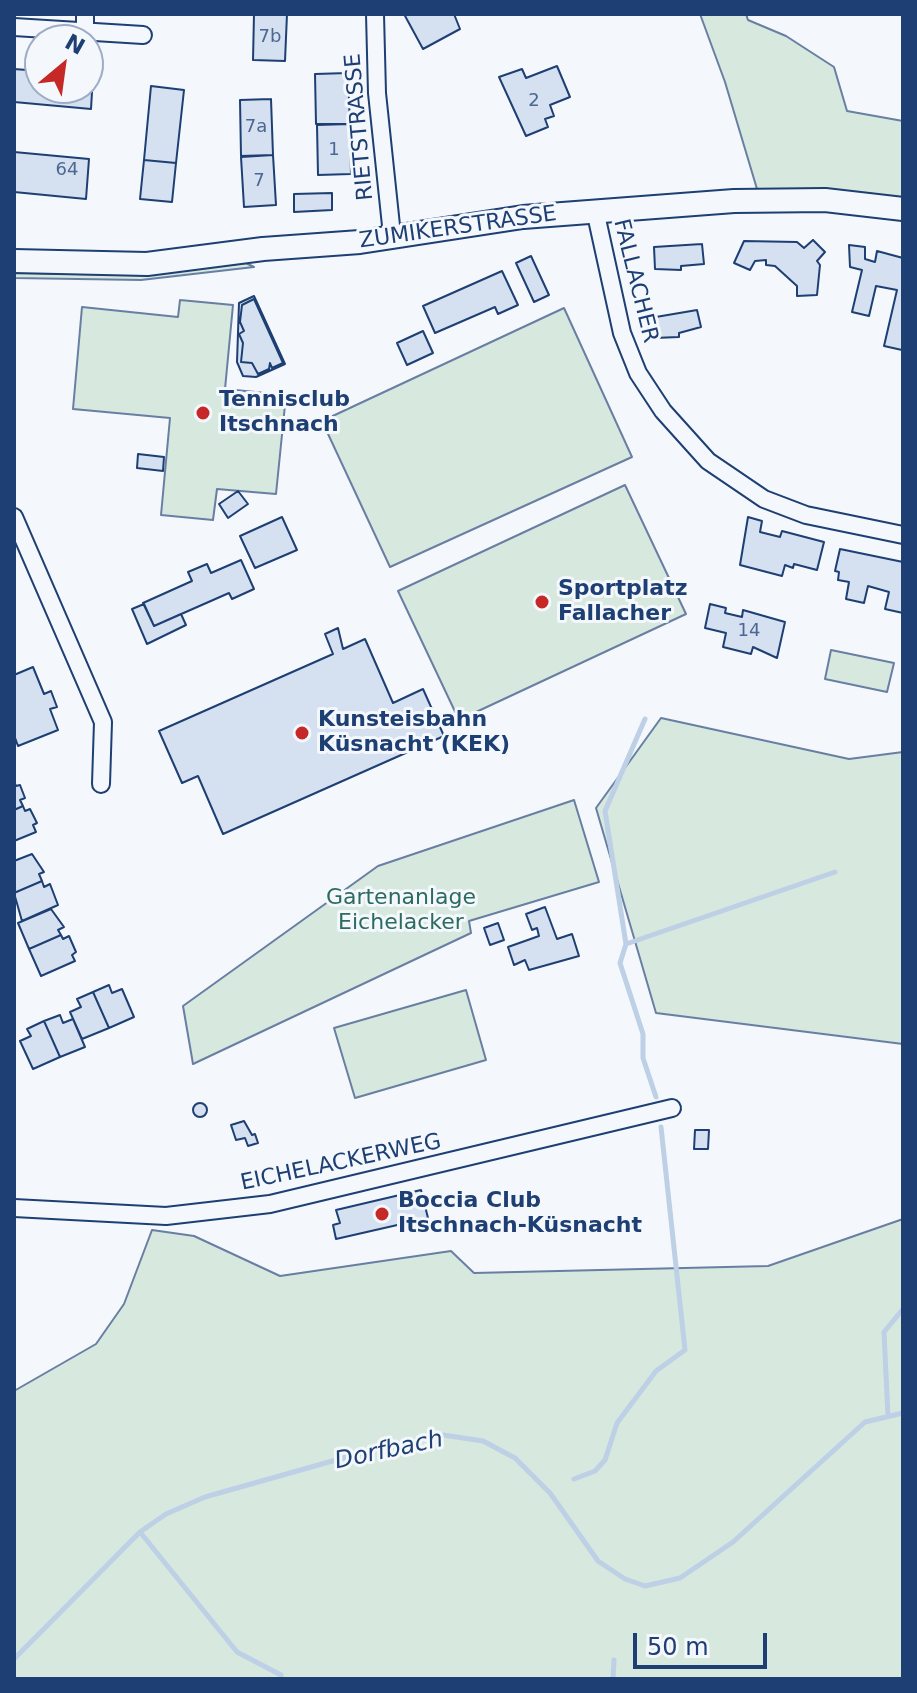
<!DOCTYPE html>
<meta charset="utf-8">
<style>
body{margin:0}
#map{position:relative;width:917px;height:1693px;overflow:hidden;background:#f4f7fb;font-family:"DejaVu Sans",sans-serif}
canvas{display:block}
.frame{position:absolute;inset:0;border:16px solid #1d3f73;pointer-events:none}
.north{position:absolute;left:24px;top:24px;width:80px;height:80px;box-sizing:border-box;background:#f4f7fb;border:2px solid #9eadc5;border-radius:50%;rotate:29deg;font-size:22px;font-weight:700;line-height:32px;text-align:center;color:#1d3f73}
.north::after{content:'';display:block;margin:auto;width:28px;height:36px;background:#c62828;clip-path:polygon(50% 0,100% 100%,50% 72%,0 100%)}
.scale{position:absolute;left:633px;top:1633px;width:134px;height:36px;box-sizing:border-box;border:4px solid #1d3f73;border-top:0;padding-left:10px;font-size:24px;line-height:28px;white-space:nowrap;color:#1d3f73;-webkit-text-stroke:6px #f4f7fb;paint-order:stroke}
</style>
<div id="map">
<canvas width="917" height="1693"></canvas>
<div class="frame"></div>
<div class="north">N</div>
<div class="scale">50 m</div>
</div>
<script>
const context = document.querySelector('canvas').getContext('2d');
context.lineJoin = 'round';
function fillPath(path, color) {
  context.fillStyle = color;
  context.fill(path, 'evenodd');
}
function toPath(rows) {
  const path = new Path2D();
  for (const r of rows) {
    if (r.length === 3) {
      path.moveTo(r[0] + r[2], r[1]);
      path.arc(r[0], r[1], r[2], 0, 2 * Math.PI);
      continue;
    }
    path.moveTo(r[0], r[1]);
    for (let i = 2; i < r.length; i += 2) path.lineTo(r[i], r[i + 1]);
  }
  return path;
}
function strokePath(path, color, width, dash) {
  context.strokeStyle = color;
  context.lineWidth = width;
  context.lineCap = dash ? 'butt' : 'round';
  context.setLineDash(dash || []);
  context.stroke(path);
}
function write(font, color, halo, rows, align = 'center') {
  context.font = font + ' "DejaVu Sans",sans-serif';
  context.lineWidth = 6;
  context.setLineDash([]);
  context.textBaseline = 'middle';
  context.strokeStyle = halo;
  context.fillStyle = color;
  for (const [text, x, y, turn = 0] of rows) {
    context.save();
    context.translate(x, y);
    context.rotate((+turn || 0) * Math.PI / 180);
    context.textAlign = isNaN(turn) ? turn : align;
    if (halo) context.strokeText(text, 0, 0);
    context.fillText(text, 0, 0);
    context.restore();
  }
}
const green = toPath([
 [700,14,746,14,748,20,786,36,834,67,847,111,903,121,903,209,760,199,725,82,700,14],
 [246,263,254,267,141,280,14,278,14,273,141,275,246,263],
 [180,300,233,305,225,389,286,395,276,494,217,489,213,520,161,515,170,418,73,409,82,307,178,317,180,300],
 [564,308,632,457,390,567,322,421,564,308],
 [625,485,686,614,459,720,398,591,625,485],
 [831,650,894,663,887,692,825,679,831,650],
 [661,718,849,759,903,752,903,1044,656,1013,596,808,661,718],
 [574,800,599,882,469,921,471,933,193,1064,183,1006,378,866,574,800],
 [466,990,486,1060,355,1098,334,1028,466,990],
 [903,1219,903,1679,14,1679,14,1391,96,1344,124,1304,152,1230,194,1236,280,1276,451,1251,474,1273,768,1266,903,1219]
]);
const stream = toPath([
 [645,719,605,811,626,944,620,963,643,1034,643,1058,656,1097],
 [626,944,835,872],
 [888,1416,884,1332,903,1309],
 [574,1479,595,1471,605,1460,617,1423,656,1371,685,1350,661,1127],
 [140,1532,237,1652,281,1675,281,1679],
 [14,1659,140,1532,166,1514,205,1497,382,1447,443,1435,483,1441,515,1458,550,1493,598,1561,625,1579,645,1586,680,1578,733,1542,865,1422,903,1413],
 [613,1679,614,1660]
]);
const building = toPath([
 [254,14,287,14,285,61,253,60,254,14],
 [454,14,460,29,423,49,404,14,454,14],
 [557,66,570,97,550,105,554,116,545,119,548,127,526,136,499,77,522,69,526,78,557,66],
 [14,69,40,71,40,88,88,88,88,75,93,75,91,109,14,102,14,69],
 [348,73,350,124,316,124,315,74,348,73],
 [151,86,184,90,176,163,144,160,151,86],
 [271,99,273,155,241,156,240,100,271,99],
 [350,124,351,174,318,175,317,125,350,124],
 [14,152,89,159,86,199,14,192,14,152],
 [273,155,276,205,244,207,241,157,273,155],
 [144,160,176,163,172,202,140,199,144,160],
 [332,193,332,210,294,212,294,194,332,193],
 [813,240,825,252,817,261,820,265,817,295,797,296,797,286,775,266,766,265,766,260,755,261,750,270,734,263,744,241,797,242,804,248,813,240],
 [702,244,704,264,681,266,681,270,655,269,654,247,702,244],
 [849,245,865,247,865,259,875,262,877,251,903,258,902,350,884,346,897,290,876,286,869,316,852,312,862,270,850,267,849,245],
 [531,256,549,295,534,302,516,263,531,256],
 [502,271,518,305,498,314,495,307,435,333,423,306,502,271],
 [254,296,285,364,256,377,243,376,237,362,239,303,254,296],
 [254,299,283,363,272,368,270,363,269,369,258,374,252,363,241,362,243,343,239,334,244,331,240,322,242,305,254,299],
 [254,299,283,363,272,368,270,363,269,369,258,374,252,363,241,362,243,343,239,334,244,331,240,322,242,305,254,299],
 [697,310,701,327,679,333,679,337,654,338,650,318,697,310],
 [423,331,433,353,407,365,397,343,423,331],
 [138,454,164,457,163,471,137,468,138,454],
 [238,491,248,504,228,518,219,504,238,491],
 [282,517,297,550,255,568,240,536,282,517],
 [748,517,762,521,760,532,780,537,782,531,824,542,817,570,794,564,793,568,785,565,782,576,740,565,748,517],
 [840,549,903,562,903,613,885,609,889,592,868,586,864,603,846,599,849,582,838,580,839,572,835,571,840,549],
 [241,560,254,589,232,599,229,593,154,626,143,603,192,581,188,572,207,564,211,573,241,560],
 [144,604,154,626,181,614,186,625,147,644,132,609,144,604],
 [710,604,726,608,725,613,742,617,743,610,785,622,777,658,753,647,751,654,723,647,726,633,705,628,710,604],
 [338,628,343,649,365,639,393,703,423,689,444,736,223,834,198,776,182,783,159,731,333,654,325,634,338,628],
 [33,667,44,694,51,691,57,707,50,709,58,730,18,746,14,735,14,675,33,667],
 [14,781,16,786,20,785,25,798,20,800,23,806,14,810,14,781],
 [23,806,25,811,30,809,37,823,33,825,36,832,14,841,14,810,23,806],
 [32,854,44,872,39,874,42,881,14,893,14,861,32,854],
 [42,881,44,887,50,884,58,905,22,921,14,893,42,881],
 [545,907,557,939,572,934,579,956,529,970,525,960,514,965,508,947,539,936,537,928,532,930,526,914,545,907],
 [51,909,64,927,58,930,61,935,29,949,18,923,51,909],
 [498,923,504,940,490,945,484,928,498,923],
 [61,935,63,939,69,936,76,952,72,955,75,961,41,976,29,949,61,935],
 [109,985,112,993,122,989,134,1017,109,1028,93,992,109,985],
 [93,992,109,1028,82,1039,70,1012,81,1007,77,999,93,992],
 [60,1015,63,1023,73,1019,85,1047,60,1057,44,1021,60,1015],
 [44,1021,60,1057,33,1069,20,1041,31,1036,27,1029,44,1021],
 [200,1110,7],
 [244,1121,252,1135,255,1134,258,1143,248,1146,245,1138,236,1140,231,1125,244,1121],
 [695,1130,709,1130,708,1149,694,1149,695,1130],
 [421,1190,428,1218,336,1239,333,1225,340,1223,336,1210,421,1190]
]);
const street = toPath([
 [375,14,377,93,392,235],
 [14,27,143,35],
 [85,31,85,14],
 [595,210,622,333,638,373,663,411,708,461,764,499,806,515,903,535],
 [14,517,103,722,101,784],
 [14,1208,166,1216,270,1204,672,1108]
]);
const secondary = toPath([
 [14,261,147,264,263,249,360,242,523,217,734,201,825,200,903,209]
]);
const markers = [
 [203,413,8,"#c62828"],
 [542,602,8,"#c62828"],
 [302,733,8,"#c62828"],
 [382,1214,8,"#c62828"]
];
const numberNames = [
 ["7b",270,37],
 ["2",534,101],
 ["7a",256,127],
 ["1",334,150],
 ["64",67,170],
 ["7",259,181],
 ["14",749,631]
];
const streetNames = [
 ["RIETSTRASSE",360,127,-95],
 ["ZUMIKERSTRASSE",458,228,-8],
 ["FALLACHER",635,281,76],
 ["EICHELACKERWEG",341,1163,-12]
];
const poiNames = [
 ["Tennisclub",219,400],
 ["Itschnach",219,425],
 ["Sportplatz",558,589],
 ["Fallacher",558,614],
 ["Kunsteisbahn",318,720],
 ["Küsnacht (KEK)",318,745],
 ["Boccia Club",398,1201],
 ["Itschnach-Küsnacht",398,1226]
];
const parkNames = [
 ["Gartenanlage",401,898],
 ["Eichelacker",401,923]
];
const waterNames = [
 ["Dorfbach",389,1451,-12]
];
fillPath(green, '#d7e8df');
strokePath(green, '#687fa3', 2);
strokePath(stream, '#bed0e5', 5);
fillPath(building, '#d5e0f0');
strokePath(building, '#1d3f73', 2);
strokePath(street, '#1d3f73', 20);
strokePath(secondary, '#1d3f73', 26);
strokePath(street, '#f4f7fb', 16);
strokePath(secondary, '#f4f7fb', 22);
for (const [x, y, r, color] of markers) {
  const dot = new Path2D();
  dot.arc(x, y, r, 0, 2 * Math.PI);
  context.fillStyle = color;
  context.fill(dot);
  strokePath(dot, '#f4f7fb', 3);
}
write('18px', '#4b6792', null, numberNames);
write('22px', '#1d3f73', '#f4f7fb', streetNames);
write('bold 22px', '#1d3f73', '#f4f7fb', poiNames, 'left');
write('22px', '#2c6c60', '#f4f7fb', parkNames);
write('italic 24px', '#1d3f73', '#f4f7fb', waterNames);
</script>
